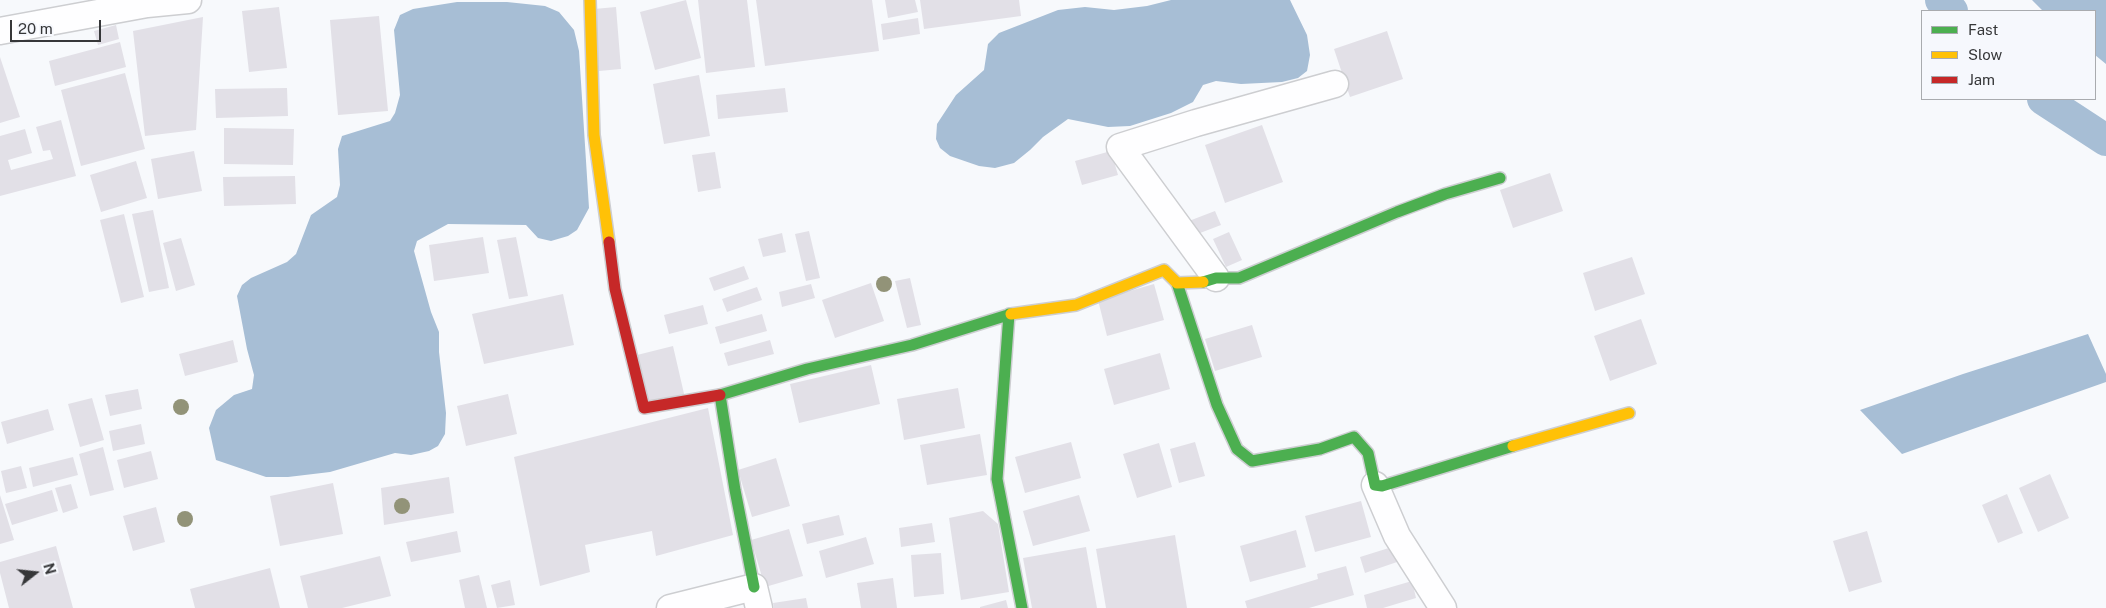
<!DOCTYPE html>
<style>
body{margin:0}
#map{position:relative;width:2106px;height:608px;overflow:hidden;background:#f7f9fc;font-family:"Public Sans",sans-serif}
canvas{display:block}
.legend{position:absolute;left:1921px;top:10px;width:175px;height:90px;box-sizing:border-box;background:#f6f8fd;border:1px solid #a9abaf;margin:0;padding:6px 9px;list-style:none;font-size:15px;color:#363739}
.legend li{display:flex;align-items:center;gap:10px;height:25px}
.legend b{width:25px;border:1px solid #a9abaf}
.north{position:absolute;left:10px;top:548px;width:50px;height:50px;-webkit-text-stroke:4px #f6f8fd;paint-order:stroke;rotate:74deg;font-size:14px;font-weight:700;line-height:20px;text-align:center;color:#363739}
.north::after{content:'';display:block;margin:auto;width:18px;height:22px;background:#363739;clip-path:polygon(50% 0,100% 100%,50% 72%,0 100%)}
.scale{position:absolute;left:10px;top:20px;width:91px;height:22px;box-sizing:border-box;border:2px solid #363739;border-top:0;padding-left:6px;font-size:15px;line-height:18px;white-space:nowrap;color:#363739;-webkit-text-stroke:4px #f6f8fd;paint-order:stroke}
</style>
<div id="map">
<canvas width="2106" height="608"></canvas>
<ul class="legend">
<li><b style="height:6px;background:#4caf50"></b>Fast</li>
<li><b style="height:6px;background:#ffc107"></b>Slow</li>
<li><b style="height:6px;background:#c62828"></b>Jam</li>
</ul>
<div class="north">N</div>
<div class="scale">20 m</div>
</div>
<script>
const context = document.querySelector('canvas').getContext('2d');
context.lineJoin = 'round';
function fillPath(path, color) {
  context.fillStyle = color;
  context.fill(path, 'evenodd');
}
function toPath(rows) {
  const path = new Path2D();
  for (const r of rows) {
    path.moveTo(r[0], r[1]);
    for (let i = 2; i < r.length; i += 2) path.lineTo(r[i], r[i + 1]);
  }
  return path;
}
function strokePath(path, color, width, dash) {
  context.strokeStyle = color;
  context.lineWidth = width;
  context.lineCap = dash ? 'butt' : 'round';
  context.setLineDash(dash || []);
  context.stroke(path);
}
const water = toPath([
 [1171,0,1290,0,1307,35,1310,55,1307,71,1298,78,1282,82,1241,84,1216,81,1203,85,1193,102,1171,113,1130,126,1108,127,1068,119,1043,137,1030,150,1014,163,995,168,979,166,950,156,940,148,936,139,937,124,956,95,984,70,988,44,999,33,1058,10,1085,7,1114,10,1147,6],
 [2032,0,2106,0,2106,64,2095,55,2095,11,2043,11],
 [457,2,507,2,545,6,559,12,574,30,579,51,589,208,577,230,568,236,551,241,538,238,526,225,448,224,417,241,414,251,431,312,439,332,439,352,446,413,445,434,438,446,429,451,411,455,395,453,330,472,288,477,266,477,216,460,209,428,216,410,234,395,252,389,254,375,247,349,237,296,242,285,251,278,287,262,296,254,311,215,337,197,340,185,338,149,342,136,390,121,395,113,400,95,394,30,400,15,413,9],
 [2088,334,2106,374,2106,382,1902,454,1860,410,1963,374]
]);
const canal = toPath([
 [1941,0,1952,11],
 [2043,99,2106,140]
]);
const building = toPath([
 [686,0,701,58,655,70,640,12],
 [698,0,747,0,755,67,706,73],
 [756,0,872,0,879,51,765,66],
 [885,0,915,0,918,12,888,18],
 [920,0,1019,0,1021,16,924,29],
 [279,7,287,68,249,72,242,11],
 [616,7,621,69,599,71,594,9],
 [379,16,388,111,338,115,330,20],
 [203,17,196,130,145,136,133,31],
 [918,18,920,34,883,40,881,24],
 [116,25,119,39,98,45,94,31],
 [1387,31,1403,79,1350,97,1334,49],
 [120,42,126,67,55,86,49,61],
 [0,57,20,117,0,123],
 [125,73,145,149,81,166,61,90],
 [699,75,710,136,664,144,653,84],
 [287,88,288,116,216,118,215,89],
 [785,88,788,112,718,119,716,95],
 [61,120,76,176,0,196,0,136,25,129,32,153,8,160,11,170,53,159,50,150,43,151,36,127],
 [1262,125,1283,182,1225,203,1205,145],
 [224,128,294,129,293,165,224,164],
 [194,151,202,191,158,199,151,159],
 [1111,151,1118,175,1082,185,1075,161],
 [715,152,721,188,698,192,692,155],
 [136,161,147,198,101,212,90,175],
 [1550,173,1563,211,1513,228,1500,190],
 [295,176,296,204,224,206,223,177],
 [153,210,169,288,149,292,132,214],
 [1215,211,1221,225,1187,238,1181,224],
 [124,214,144,297,121,303,100,220],
 [809,231,820,278,806,281,795,234],
 [1229,232,1242,260,1226,267,1213,239],
 [782,233,786,252,763,257,758,239],
 [483,237,489,273,434,281,429,245],
 [516,237,528,296,509,299,497,240],
 [181,238,195,285,176,291,163,243],
 [1632,257,1645,294,1595,311,1583,273],
 [744,266,749,279,714,291,709,278],
 [910,278,921,325,907,328,895,281],
 [871,283,884,321,835,338,822,300],
 [811,284,815,298,782,307,779,292],
 [1154,284,1164,320,1107,336,1098,300],
 [757,287,762,300,727,312,722,299],
 [563,294,574,345,484,364,472,314],
 [703,305,708,324,669,334,664,315],
 [762,314,767,331,720,344,715,327],
 [1641,319,1657,364,1610,381,1594,336],
 [1252,325,1262,357,1215,371,1205,339],
 [233,340,238,362,185,376,179,354],
 [770,340,774,354,728,366,724,353],
 [673,346,685,398,645,407,633,356],
 [1160,353,1170,389,1114,405,1104,369],
 [871,365,880,404,799,423,790,384],
 [958,388,965,428,904,440,897,399],
 [138,389,142,409,110,416,105,395],
 [508,394,517,434,466,446,457,406],
 [92,398,104,440,80,447,68,404],
 [708,408,733,535,656,556,652,531,585,545,590,572,540,586,514,457],
 [48,409,54,430,7,444,1,422],
 [141,424,145,444,113,451,109,431],
 [980,434,987,475,927,485,920,445],
 [1071,442,1081,478,1025,493,1015,457],
 [1195,442,1205,476,1179,483,1170,449],
 [1159,443,1172,487,1137,498,1123,454],
 [103,447,114,490,90,496,79,454],
 [151,451,158,479,124,488,117,460],
 [73,457,78,475,33,487,29,468],
 [776,458,790,506,752,517,738,470],
 [21,466,27,488,6,493,1,471],
 [2050,474,2069,518,2038,532,2019,488],
 [449,477,454,513,384,525,381,488],
 [333,483,343,534,280,546,270,496],
 [71,484,78,508,63,513,55,488],
 [52,490,58,511,12,525,5,504],
 [2007,494,2023,533,1998,543,1982,505],
 [0,495,14,540,0,544],
 [1079,495,1090,531,1033,546,1023,511],
 [1361,501,1371,537,1315,552,1305,516],
 [156,507,165,542,133,551,123,516],
 [983,511,998,524,1009,592,961,600,949,518],
 [839,515,844,535,807,544,802,524],
 [932,523,935,542,901,547,899,528],
 [789,529,803,576,765,587,751,540],
 [1296,530,1306,567,1250,582,1240,546],
 [457,531,461,552,411,562,406,542],
 [1867,531,1882,582,1849,592,1833,541],
 [1175,535,1187,608,1106,608,1096,549],
 [866,537,874,564,826,578,819,551],
 [56,546,73,608,9,608,0,573,0,562],
 [1086,547,1097,608,1032,608,1023,558],
 [1392,547,1397,562,1365,573,1360,557],
 [941,553,944,594,914,597,911,555],
 [380,556,391,596,342,608,308,608,300,576],
 [1346,566,1354,595,1309,608,1247,608,1245,601,1318,579,1317,574],
 [270,568,280,608,195,608,190,589],
 [479,575,487,608,465,608,459,580],
 [893,578,897,608,861,608,857,583],
 [510,580,515,605,497,608,491,585],
 [1412,581,1416,598,1383,608,1367,608,1364,595],
 [806,598,808,608,774,608,773,603],
 [1006,600,1008,608,980,608,980,607]
]);
const street = toPath([
 [0,31,147,4,188,0],
 [1216,278,1120,147,1196,123,1335,84],
 [1375,485,1397,536,1443,608],
 [670,608,754,587,759,608]
]);
const fast = toPath([
 [1203,282,1216,278,1239,278,1397,212,1445,194,1500,178],
 [1177,283,1217,405,1237,449,1252,461,1320,449,1354,437,1368,453,1375,485,1382,486,1513,446],
 [1009,314,997,479,1022,608],
 [754,587,735,490,720,395,807,369,912,345,1011,314]
]);
const slow = toPath([
 [590,0,594,135,609,242],
 [1011,314,1076,305,1164,270,1177,283,1203,282],
 [1513,446,1629,413]
]);
const jam = toPath([
 [609,242,615,289,644,408,720,395]
]);
const trees = [
 [884,284],
 [181,407],
 [402,506],
 [185,519]
];
fillPath(water, '#a7bed5');
strokePath(canal, '#a7bed5', 32);
fillPath(building, '#e2e0e7');
strokePath(street, '#cdced1', 29);
strokePath(fast, '#cdced1', 14);
strokePath(slow, '#cdced1', 14);
strokePath(jam, '#cdced1', 14);
strokePath(street, '#fefeff', 26);
strokePath(fast, '#4caf50', 11);
strokePath(slow, '#ffc107', 11);
strokePath(jam, '#c62828', 11);
context.fillStyle = '#929378';
for (const [x, y] of trees) {
  context.beginPath();
  context.arc(x, y, 8, 0, 2 * Math.PI);
  context.fill();
}
</script>
